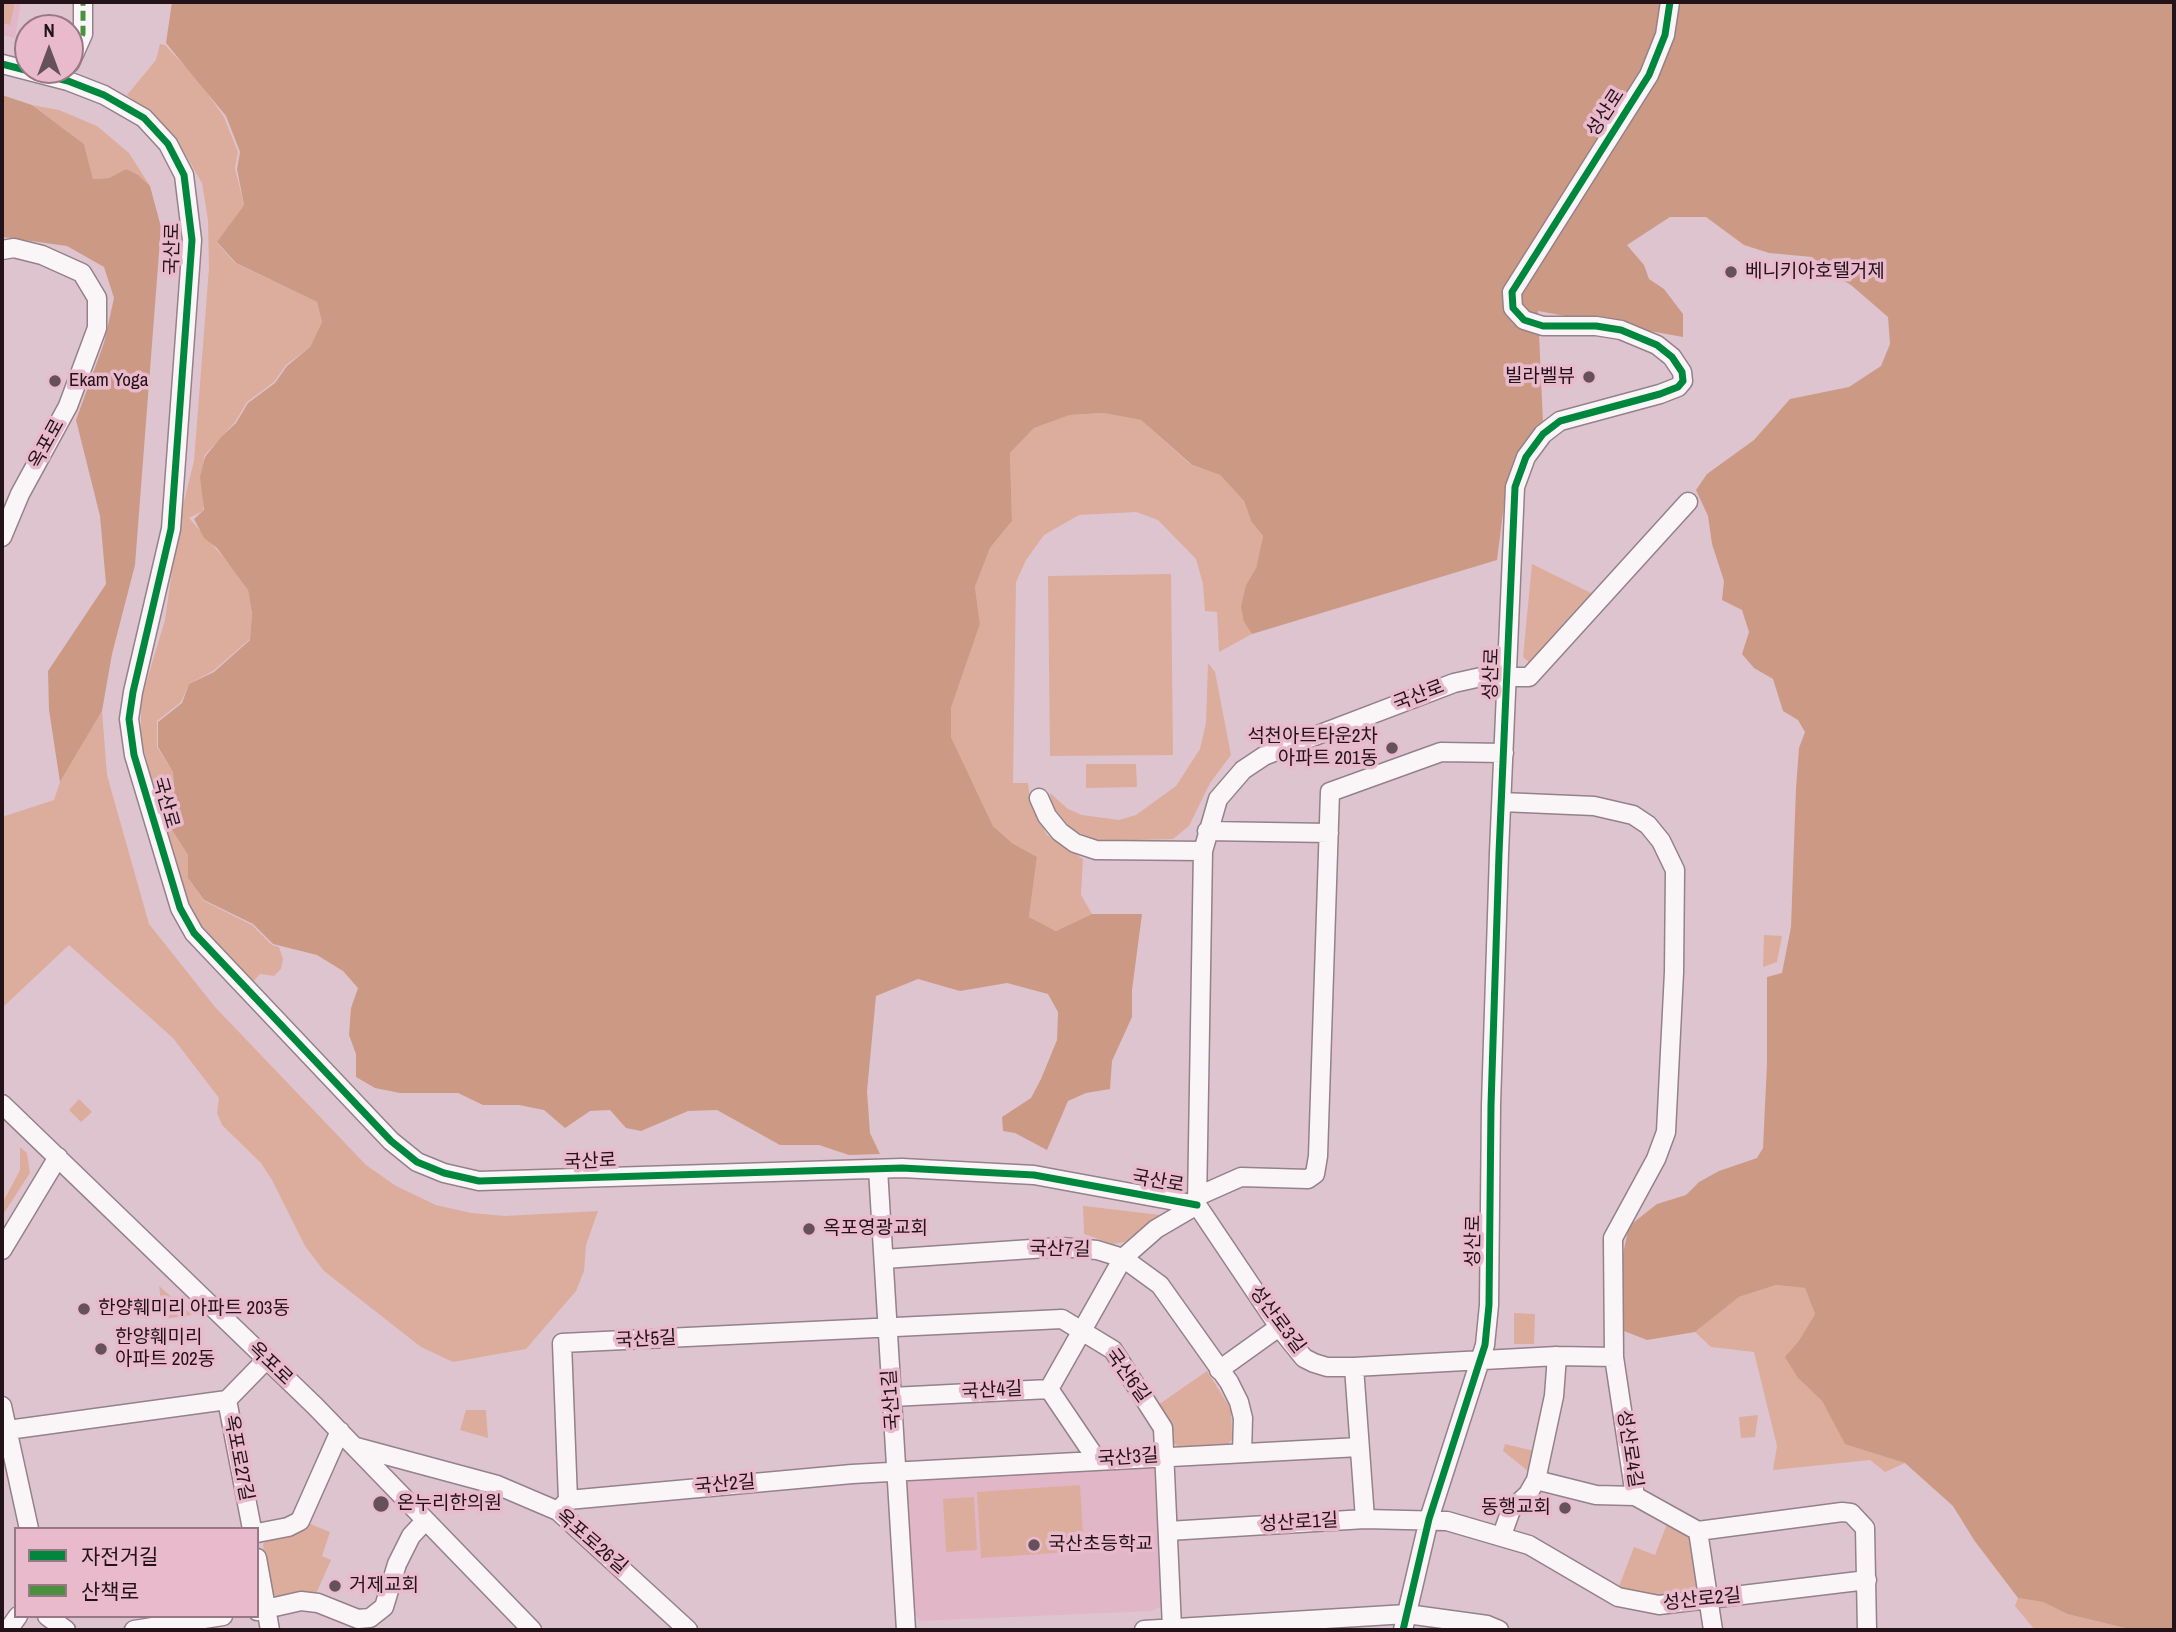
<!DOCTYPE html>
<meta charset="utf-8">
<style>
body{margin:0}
#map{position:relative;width:2176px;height:1632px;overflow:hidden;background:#dec4cf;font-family:"Archivo Narrow","Noto Sans KR",sans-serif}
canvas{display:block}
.frame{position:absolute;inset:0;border:4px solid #231319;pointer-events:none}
.legend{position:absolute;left:14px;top:1527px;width:245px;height:91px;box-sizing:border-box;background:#e9bacc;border:2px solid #9a7784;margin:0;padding:9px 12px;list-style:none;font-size:21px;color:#231319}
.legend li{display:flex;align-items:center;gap:14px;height:35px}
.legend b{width:35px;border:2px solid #9a7784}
.north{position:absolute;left:14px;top:14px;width:70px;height:70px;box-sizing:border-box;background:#e9bacc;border:2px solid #9a7784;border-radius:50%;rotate:0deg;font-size:19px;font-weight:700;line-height:28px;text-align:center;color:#231319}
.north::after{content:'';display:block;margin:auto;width:24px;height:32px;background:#645159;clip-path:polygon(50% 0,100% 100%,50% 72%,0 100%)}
</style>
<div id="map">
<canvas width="2176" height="1632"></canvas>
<div class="frame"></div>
<ul class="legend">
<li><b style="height:9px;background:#00873e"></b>자전거길</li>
<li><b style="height:9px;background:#4b903c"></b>산책로</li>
</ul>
<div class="north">N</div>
</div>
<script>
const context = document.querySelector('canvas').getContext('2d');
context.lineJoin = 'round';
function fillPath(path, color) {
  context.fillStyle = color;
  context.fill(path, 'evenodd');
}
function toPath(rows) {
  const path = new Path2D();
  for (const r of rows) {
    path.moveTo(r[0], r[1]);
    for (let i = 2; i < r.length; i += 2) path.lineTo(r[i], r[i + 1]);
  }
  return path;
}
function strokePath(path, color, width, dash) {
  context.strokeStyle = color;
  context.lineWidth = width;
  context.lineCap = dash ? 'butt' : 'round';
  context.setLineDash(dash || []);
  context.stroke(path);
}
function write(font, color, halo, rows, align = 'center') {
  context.font = font + ' "Archivo Narrow","Noto Sans KR",sans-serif';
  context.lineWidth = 7;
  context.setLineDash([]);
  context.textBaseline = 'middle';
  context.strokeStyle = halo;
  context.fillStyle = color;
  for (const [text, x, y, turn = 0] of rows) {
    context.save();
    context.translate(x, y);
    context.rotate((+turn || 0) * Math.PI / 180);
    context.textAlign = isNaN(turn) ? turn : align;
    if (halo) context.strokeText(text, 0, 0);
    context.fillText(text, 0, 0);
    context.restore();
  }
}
const built = toPath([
 [2,2,21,2,15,38,2,35],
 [1148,1462,1154,1468,1164,1605,1152,1611,920,1621,913,1612,905,1485,915,1475]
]);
const green = toPath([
 [2,2,15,2,10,25,2,23],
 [160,44,165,45,198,80,224,117,238,152,235,168,244,205,217,243,235,263,317,302,322,322,310,347,286,365,274,382,247,402,235,422,204,456,203,511,189,518,232,567,248,590,252,615,250,639,213,671,189,684,181,702,157,721,157,747,173,772,174,807,171,827,188,855,188,878,204,901,252,925,272,945,279,947,283,959,281,969,274,976,260,974,253,982,199,923,191,908,179,878,141,739,141,700,165,620,179,521,194,461,209,268,208,220,202,183,182,149,154,118,127,95,156,60],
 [32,105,59,110,97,126,129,153,150,186,126,169,109,178,93,179,84,144],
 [1103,413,1141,420,1191,465,1220,475,1244,501,1251,521,1263,536,1256,568,1246,585,1244,622,1252,634,1219,652,1217,612,1205,611,1203,584,1196,559,1158,520,1136,512,1079,515,1044,535,1026,560,1016,582,1013,783,1028,783,1030,801,1047,835,1083,859,1081,895,1092,914,1056,931,1029,917,1037,857,1012,843,993,826,951,737,951,708,980,624,975,587,990,548,1012,521,1010,453,1034,428,1070,415],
 [1532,564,1595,595,1529,662,1523,657],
 [1171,574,1173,755,1050,756,1048,576],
 [1208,663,1215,672,1231,755,1210,783,1189,826,1173,839,1101,841,1072,830,1051,805,1050,793,1068,809,1082,815,1119,820,1136,815,1176,786,1200,749,1206,723],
 [102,711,107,775,149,924,215,1007,366,1165,396,1186,436,1205,471,1213,505,1216,598,1211,586,1245,584,1271,576,1291,526,1349,453,1362,421,1347,324,1271,305,1246,272,1180,261,1163,222,1125,217,1113,219,1098,173,1038,69,945,2,1008,2,817,54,800,60,782],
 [1086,764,1136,764,1137,787,1086,788],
 [1764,935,1782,936,1777,962,1763,967],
 [79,1099,92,1112,81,1122,69,1110],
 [20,1147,27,1153,30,1173,2,1216,2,1204,20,1170],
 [1083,1206,1084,1206,1160,1215,1124,1242,1113,1244,1084,1234],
 [1776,1285,1805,1288,1815,1314,1798,1342,1798,1378,1822,1401,1845,1443,1905,1463,1885,1472,1870,1460,1773,1470,1777,1446,1754,1352,1711,1347,1695,1332,1739,1297],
 [159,1286,192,1315,164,1319],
 [1514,1313,1535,1314,1534,1344,1514,1344],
 [1207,1371,1231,1409,1232,1439,1225,1448,1180,1448,1171,1441,1158,1405],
 [466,1410,486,1410,488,1438,460,1430],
 [1758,1415,1755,1437,1741,1438,1739,1417],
 [1505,1444,1534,1451,1528,1471,1503,1451],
 [1080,1485,1084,1551,981,1558,977,1492],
 [974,1497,977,1550,946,1552,943,1499],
 [308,1523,330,1532,322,1556,331,1560,316,1594,279,1598,271,1593,263,1545,266,1539,302,1532],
 [1667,1524,1691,1539,1699,1584,1694,1593,1662,1599,1618,1589,1634,1547,1655,1555],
 [2018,1598,2043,1602,2067,1614,2133,1630,2035,1630,2015,1606]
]);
const forest = toPath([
 [172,2,2174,2,2174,1630,2133,1630,2067,1614,2043,1602,2018,1598,1974,1540,1953,1506,1905,1463,1845,1444,1822,1401,1798,1378,1785,1357,1798,1342,1815,1314,1805,1288,1776,1285,1739,1297,1695,1332,1647,1340,1619,1329,1620,1268,1629,1226,1657,1204,1686,1195,1699,1182,1719,1171,1757,1158,1763,1148,1767,1063,1767,977,1782,973,1791,927,1796,788,1799,748,1805,732,1798,720,1783,711,1773,679,1754,668,1742,654,1749,632,1742,610,1722,600,1724,581,1712,544,1708,516,1696,490,1707,474,1754,440,1790,399,1849,387,1881,366,1890,344,1888,317,1851,285,1833,275,1812,257,1769,253,1744,245,1706,217,1670,217,1627,245,1644,265,1649,279,1664,289,1683,314,1683,337,1538,311,1543,423,1522,449,1507,481,1497,560,1252,634,1244,622,1241,607,1246,585,1256,568,1263,536,1251,521,1244,501,1220,475,1192,465,1141,420,1103,413,1070,415,1034,428,1010,453,1012,521,990,548,975,587,980,624,951,708,951,737,993,826,1012,843,1037,857,1029,917,1056,931,1092,914,1142,914,1132,990,1132,1017,1112,1061,1110,1089,1086,1093,1068,1101,1047,1150,1015,1133,1003,1131,1002,1117,1031,1098,1041,1079,1057,1040,1058,1012,1048,994,1007,983,960,991,918,979,876,996,867,1091,870,1133,880,1154,849,1155,819,1145,780,1145,717,1110,688,1111,641,1131,626,1128,610,1110,590,1111,565,1128,544,1110,519,1105,483,1105,458,1093,400,1093,375,1088,356,1077,356,1054,349,1035,351,1008,358,988,343,971,317,955,273,944,253,924,204,900,188,878,188,855,171,828,175,808,173,772,158,747,158,722,182,703,189,684,214,672,250,640,252,614,248,590,217,548,204,538,194,519,204,510,200,477,205,457,221,437,236,423,248,403,275,383,287,366,310,347,322,322,317,302,236,263,217,242,244,205,237,169,240,152,226,116,166,43],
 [2,95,32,105,84,144,93,179,109,178,126,169,138,175,150,186,161,227,135,565,112,654,102,711,60,782,49,710,48,671,106,584,100,516,76,420,104,343,114,298,104,267,67,246,2,237]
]);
const minor = toPath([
 [70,63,83,34,83,2],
 [2,64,68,81,104,95,144,118,168,144,184,175,192,240,171,529,133,692,129,719,134,755,180,908,194,933,391,1141,417,1162,444,1173,479,1181,902,1168,1034,1175,1197,1205],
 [2,250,14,248,42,255,82,273,97,298,97,328,68,406,20,494,2,537],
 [1039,798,1047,816,1060,832,1075,843,1096,850,1203,851],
 [1502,802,1594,806,1633,815,1648,825,1661,841,1675,870,1674,972,1666,1132,1656,1159,1613,1238,1614,1357],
 [1207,831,1329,833],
 [2,1104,315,1406,532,1630],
 [878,1169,906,1630],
 [1198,1196,1241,1177,1308,1179,1315,1174,1318,1156,1330,792,1441,752,1504,753],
 [1197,1205,1279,1327,1304,1358,1314,1363,1327,1367,1354,1367,1557,1356,1614,1357,1635,1496,1698,1531,1842,1512,1851,1513,1865,1528,1867,1630],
 [1197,1205,1203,851,1218,799,1243,770,1264,756,1307,739,1454,683,1481,677,1529,677,1688,502],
 [2,1250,58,1157],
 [884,1259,1061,1247,1097,1250,1123,1258,1160,1285,1229,1382,1239,1402,1243,1418,1242,1453],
 [1354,1367,1365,1519],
 [1219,1370,1279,1327],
 [1049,1389,1123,1258,1156,1229,1197,1205],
 [892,1397,1049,1389,1097,1460],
 [2,1406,29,1529],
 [8,1430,227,1400],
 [356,1447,497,1485,558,1511,688,1630],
 [1536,1480,1596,1495,1635,1496],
 [568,1500,562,1343,1062,1319,1113,1350,1163,1428,1172,1628],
 [558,1511,568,1500,852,1474,1359,1447],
 [252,1529,227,1400,266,1360],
 [1168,1531,1365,1519,1447,1521,1529,1545,1618,1597,1659,1605,1867,1580],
 [1698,1531,1713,1630],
 [257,1533,288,1527,300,1521,340,1431],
 [1502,1535,1511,1510,1528,1494,1536,1480,1554,1396,1557,1356],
 [257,1558,270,1630],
 [257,1611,301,1601,318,1603,358,1619,370,1618,384,1607,397,1564,411,1536,425,1521],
 [47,1616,66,1630],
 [8,1630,18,1616],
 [134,1630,223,1616],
 [1144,1630,1407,1614,1487,1625,1499,1630],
 [1403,1630,1429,1519,1485,1345,1489,1305,1491,1105,1499,853,1515,487,1526,457,1543,434,1560,421,1660,394,1678,387,1683,381,1682,372,1672,357,1657,345,1621,330,1596,326,1543,326,1524,320,1513,308,1512,292,1649,75,1665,35,1670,2]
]);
const quiet = toPath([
 [70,63,83,34,83,2]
]);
const cycleway = toPath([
 [2,64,68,81,104,95,144,118,168,144,184,175,192,240,171,529,133,692,129,719,134,755,180,908,194,933,391,1141,417,1162,444,1173,479,1181,902,1168,1034,1175,1197,1205],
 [1403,1630,1429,1519,1485,1345,1489,1305,1491,1105,1499,853,1515,487,1526,457,1543,434,1560,421,1660,394,1678,387,1683,381,1682,372,1672,357,1657,345,1621,330,1596,326,1543,326,1524,320,1513,308,1512,292,1649,75,1665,35,1670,2]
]);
const markers = [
 [1731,272,7,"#645159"],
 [1589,377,7,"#645159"],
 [55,381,7,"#645159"],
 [1392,748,7,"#645159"],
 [809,1229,7,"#645159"],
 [84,1309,7,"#645159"],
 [101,1349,7,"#645159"],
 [381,1504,9,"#645159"],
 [1565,1508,7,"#645159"],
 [1034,1545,7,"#645159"],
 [335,1586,7,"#645159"]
];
const streetNames = [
 ["성산로",1606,113,-57],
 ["국산로",173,249,-89],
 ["옥포로",47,444,-61],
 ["성산로",1492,674,-88],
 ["국산로",1419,696,-21],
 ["국산로",165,803,74],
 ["국산로",590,1162,-2],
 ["국산로",1158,1182,10],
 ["성산로",1474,1241,-89],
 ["국산7길",1060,1250,1],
 ["성산로3길",1277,1320,53],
 ["국산5길",646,1340,-3],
 ["옥포로",270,1364,44],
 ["국산6길",1127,1376,54],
 ["국산4길",992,1391,-3],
 ["국산1길",892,1400,-94],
 ["성산로4길",1629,1449,81],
 ["옥포로27길",238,1458,79],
 ["국산3길",1128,1458,-4],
 ["국산2길",725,1485,-5],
 ["성산로1길",1299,1523,-3],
 ["옥포로26길",591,1542,41],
 ["성산로2길",1702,1600,-6]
];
const poiNames = [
 ["베니키아호텔거제",1745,272],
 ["빌라벨뷰",1575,377,"right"],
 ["Ekam Yoga",69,381],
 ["석천아트타운2차",1378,737,"right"],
 ["아파트 201동",1378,759,"right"],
 ["옥포영광교회",823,1229],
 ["한양훼미리 아파트 203동",98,1309],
 ["한양훼미리",115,1338],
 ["아파트 202동",115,1360],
 ["온누리한의원",397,1504],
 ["동행교회",1551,1508,"right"],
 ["국산초등학교",1048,1545],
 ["거제교회",349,1586]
];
fillPath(built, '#e1b7c8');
fillPath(green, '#dcad9c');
fillPath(forest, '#cc9a84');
strokePath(minor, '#948189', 21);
strokePath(minor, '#faf6f8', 18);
strokePath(quiet, '#4b903c', 5, [10, 5]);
strokePath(cycleway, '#00873e', 7);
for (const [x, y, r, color] of markers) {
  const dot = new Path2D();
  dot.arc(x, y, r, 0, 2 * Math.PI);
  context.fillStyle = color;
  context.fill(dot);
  strokePath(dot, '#e9bacc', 2.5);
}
write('19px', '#231319', '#e9bacc', streetNames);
write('19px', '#231319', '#e9bacc', poiNames, 'left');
</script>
